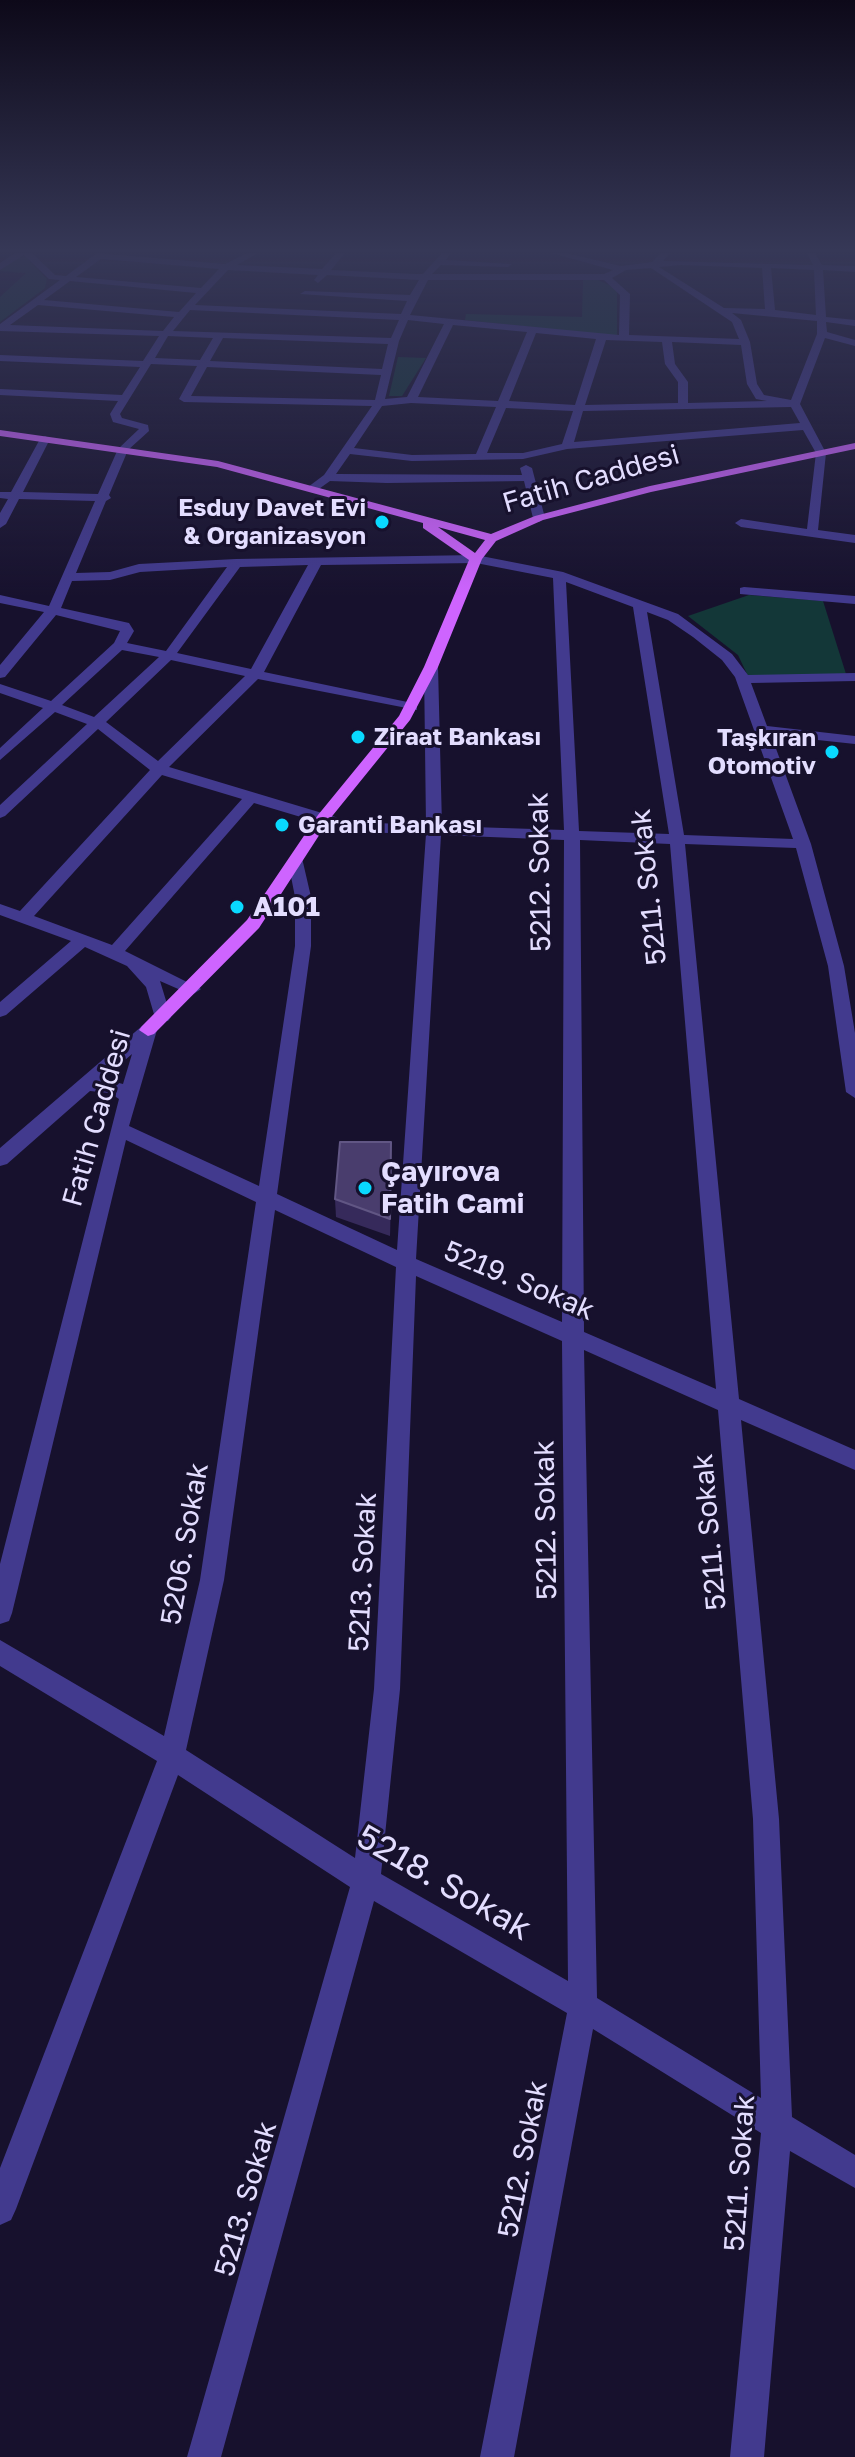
<!DOCTYPE html>
<meta charset="utf-8">
<style>
body{margin:0}
canvas{display:block;background:#17112d}
</style>
<canvas width="855" height="2457"></canvas>
<script>
const context = document.querySelector('canvas').getContext('2d');
context.lineJoin = 'round';
function fillPath(path, color) {
  context.fillStyle = color;
  context.fill(path, 'evenodd');
}
function toPath(rows) {
  const path = new Path2D();
  for (const r of rows) {
    path.moveTo(r[0], r[1]);
    for (let i = 2; i < r.length; i += 2) path.lineTo(r[i], r[i + 1]);
  }
  return path;
}
function strokePath(path, color, width, dash) {
  context.strokeStyle = color;
  context.lineWidth = width;
  context.lineCap = dash ? 'butt' : 'round';
  context.setLineDash(dash || []);
  context.stroke(path);
}
function write(font, color, halo, rows, align = 'center') {
  context.font = font + ' "Golos Text",sans-serif';
  context.lineWidth = 6;
  context.setLineDash([]);
  context.textBaseline = 'middle';
  context.strokeStyle = halo;
  context.fillStyle = color;
  for (const [text, x, y, turn = 0] of rows) {
    context.save();
    context.translate(x, y);
    context.rotate((+turn || 0) * Math.PI / 180);
    context.textAlign = isNaN(turn) ? turn : align;
    if (halo) context.strokeText(text, 0, 0);
    context.fillText(text, 0, 0);
    context.restore();
  }
}
const green = toPath([
 [26,257,47,279,45,288,0,322,0,297,26,273,0,271,14,258],
 [583,279,596,279,617,289,617,336,465,320,466,314,582,317],
 [398,357,426,358,402,396,389,396],
 [749,595,823,601,846,674,748,676,738,655,688,616]
]);
const minor = toPath([
 [15,253,32,253,55,275,66,276,97,253,225,264,247,253,258,253,237,265,322,269,336,253,345,253,331,270,415,274,423,274,442,253,451,253,446,260,512,264,508,267,441,265,432,274,604,274,613,270,551,253,566,253,621,266,652,262,661,253,670,253,663,261,813,265,807,253,815,253,822,265,855,266,855,272,823,270,826,317,855,320,855,326,826,322,827,332,855,340,855,346,825,338,800,404,826,453,818,530,855,535,855,543,741,527,735,523,741,519,807,529,816,453,803,430,567,449,523,459,412,461,350,454,336,474,522,475,520,468,526,465,532,468,545,518,539,522,533,518,524,481,387,483,330,481,316,491,308,491,308,487,324,475,372,406,184,402,179,399,197,366,151,364,120,414,122,418,148,425,149,431,128,450,109,495,111,498,106,501,76,573,110,572,139,564,236,559,476,555,563,572,678,614,732,654,748,675,855,673,855,681,751,683,767,726,855,736,855,744,771,735,811,844,844,966,855,1033,855,1098,846,1092,828,966,796,848,685,844,739,1399,855,1450,855,1470,741,1420,779,1819,792,2117,855,2155,855,2188,790,2151,764,2457,730,2457,761,2133,593,2029,514,2457,480,2457,567,2013,374,1901,221,2457,187,2457,350,1887,178,1775,16,2209,11,2220,0,2225,0,2168,157,1761,0,1666,0,1640,164,1736,200,1580,256,1202,126,1140,12,1613,9,1621,0,1624,0,1564,119,1099,110,1093,90,1091,7,1164,0,1166,0,1148,142,1026,148,1024,157,1030,129,1126,259,1186,295,946,295,897,288,861,290,858,302,858,311,897,311,946,277,1194,397,1250,426,834,351,832,254,803,125,951,201,989,192,995,160,981,171,1017,168,1021,156,1021,146,987,127,966,85,947,6,1015,0,1017,0,1002,71,941,0,915,0,904,20,911,150,770,98,729,5,816,0,818,0,805,87,724,55,712,0,760,0,748,43,708,0,693,0,684,51,701,114,643,120,631,56,615,5,677,0,678,0,665,44,612,0,603,0,595,49,606,95,501,19,499,6,524,0,528,0,513,8,499,0,498,0,492,11,492,40,439,45,436,50,439,23,492,98,494,118,449,139,429,113,422,110,414,118,401,0,395,0,389,122,395,140,367,0,361,0,355,143,361,159,336,0,331,0,324,60,280,49,279,24,255,0,270,0,263,15,253],
 [101,259,219,269,201,288,76,277,101,259],
 [681,265,762,268,765,309,724,308,659,267,681,265],
 [651,268,732,322,739,339,629,335,630,294,612,278,626,270,651,268],
 [771,268,814,270,816,315,775,310,771,268],
 [228,270,318,275,314,280,318,283,327,275,419,280,410,295,305,291,300,294,407,301,401,314,195,305,228,270],
 [428,280,604,280,620,295,619,335,410,315,428,280],
 [70,281,196,293,179,312,44,300,70,281],
 [38,305,174,317,163,331,10,325,38,305],
 [190,310,399,320,391,338,173,331,190,310],
 [732,313,817,321,817,334,791,400,764,395,757,384,750,342,741,320,732,313],
 [408,320,444,324,407,397,385,399,399,341,408,320],
 [453,325,527,332,498,401,418,397,453,325],
 [536,333,596,339,575,405,509,401,536,333],
 [168,336,213,338,200,360,155,358,168,336],
 [223,338,388,344,382,369,210,361,223,338],
 [606,340,662,342,665,364,678,382,678,403,585,405,606,340],
 [672,342,741,345,747,384,756,399,767,401,688,403,688,382,675,364,672,342],
 [207,367,381,375,375,400,191,396,207,367],
 [411,403,496,407,476,454,412,455,354,448,382,406,411,403],
 [791,407,800,423,574,442,583,411,791,407],
 [506,408,573,411,562,444,523,453,487,453,506,408],
 [476,563,553,578,564,830,442,826,438,667,431,663,424,667,426,825,352,822,169,767,258,679,417,710,417,704,264,672,321,565,476,563],
 [308,565,251,669,177,653,240,567,308,565],
 [227,567,166,651,127,643,134,631,129,623,61,608,72,581,110,580,140,572,227,567],
 [566,582,633,607,669,834,579,831,566,582],
 [647,612,668,620,693,637,722,660,735,677,793,839,684,835,647,612],
 [122,650,159,657,94,717,62,705,122,650],
 [171,660,245,676,158,761,106,722,171,660],
 [162,775,242,799,112,945,34,916,162,775],
 [441,835,564,840,562,1322,416,1259,441,835],
 [580,840,670,844,716,1389,584,1332,580,840],
 [132,1054,123,1084,103,1079,132,1054],
 [275,1210,396,1267,374,1689,355,1858,186,1750,224,1580,275,1210],
 [416,1276,562,1341,568,1981,381,1874,400,1689,416,1276],
 [584,1350,718,1410,753,1819,761,2098,597,1998,584,1350],
 [744,587,855,596,855,604,740,594,740,588,744,587]
]);
const major = toPath([
 [0,430,218,461,491,534,535,516,650,486,855,443,855,449,651,492,543,520,496,541,482,559,438,667,410,720,329,820,259,928,154,1034,148,1036,139,1030,142,1026,247,920,318,815,399,716,424,667,469,560,423,528,423,523,217,467,0,436,0,430],
 [438,527,485,540,475,553,438,527]
]);
const wall = toPath([
 [392,1160,390,1236,336,1217,335,1199]
]);
const shadedWall = toPath([
 [391,1142,392,1160,390,1236,390,1219]
]);
const building = toPath([
 [340,1142,391,1142,390,1219,335,1199,340,1142]
]);
const markers = [
 [382,522,8,"#09d9ff"],
 [358,737,8,"#09d9ff"],
 [832,752,8,"#09d9ff"],
 [282,825,8,"#09d9ff"],
 [237,907,8,"#09d9ff"],
 [365,1188,8,"#09d9ff"]
];
const farPoinames = [
 ["Esduy Davet Evi",366,508],
 ["& Organizasyon",366,536],
 ["Ziraat Bankası",374,737,"left"],
 ["Taşkıran",816,738],
 ["Otomotiv",816,766],
 ["Garanti Bankası",298,825,"left"]
];
const streetNames = [
 ["Fatih Caddesi",591,479,-16],
 ["5212. Sokak",540,872,-91],
 ["5211. Sokak",649,887,-96],
 ["Fatih Caddesi",97,1118,-74],
 ["5219. Sokak",519,1281,23],
 ["5212. Sokak",546,1520,-91],
 ["5211. Sokak",710,1532,-95],
 ["5206. Sokak",185,1544,-80],
 ["5213. Sokak",363,1572,-87],
 ["5212. Sokak",523,2159,-79],
 ["5211. Sokak",740,2173,-86],
 ["5213. Sokak",246,2199,-74]
];
const poiNames = [
 ["A101",253,907],
 ["Çayırova",381,1172],
 ["Fatih Cami",381,1204]
];
const nearStreetnames = [
 ["5218. Sokak",444,1883,30]
];
fillPath(green, '#133738');
fillPath(minor, '#423a8e');
fillPath(major, '#ce64ff');
fillPath(wall, '#362a5b');
fillPath(shadedWall, '#221841');
fillPath(building, '#493d6d');
strokePath(building, '#615684', 2);
const sky = context.createLinearGradient(0, 0, 0, 597);
sky.addColorStop(0, '#0d0919');
sky.addColorStop(0.42, '#363857');
sky.addColorStop(1, '#36385700');
context.fillStyle = sky;
context.fillRect(0, 0, 855, 597);
for (const [x, y, r, color] of markers) {
  const dot = new Path2D();
  dot.arc(x, y, r, 0, 2 * Math.PI);
  context.fillStyle = color;
  context.fill(dot);
  strokePath(dot, '#17112d', 3);
}
write('bold 24px', '#e3ddff', '#17112d', farPoinames, 'right');
write('28px', '#e3ddff', '#17112d', streetNames);
write('bold 28px', '#e3ddff', '#17112d', poiNames, 'left');
write('34px', '#e3ddff', '#17112d', nearStreetnames);
</script>
